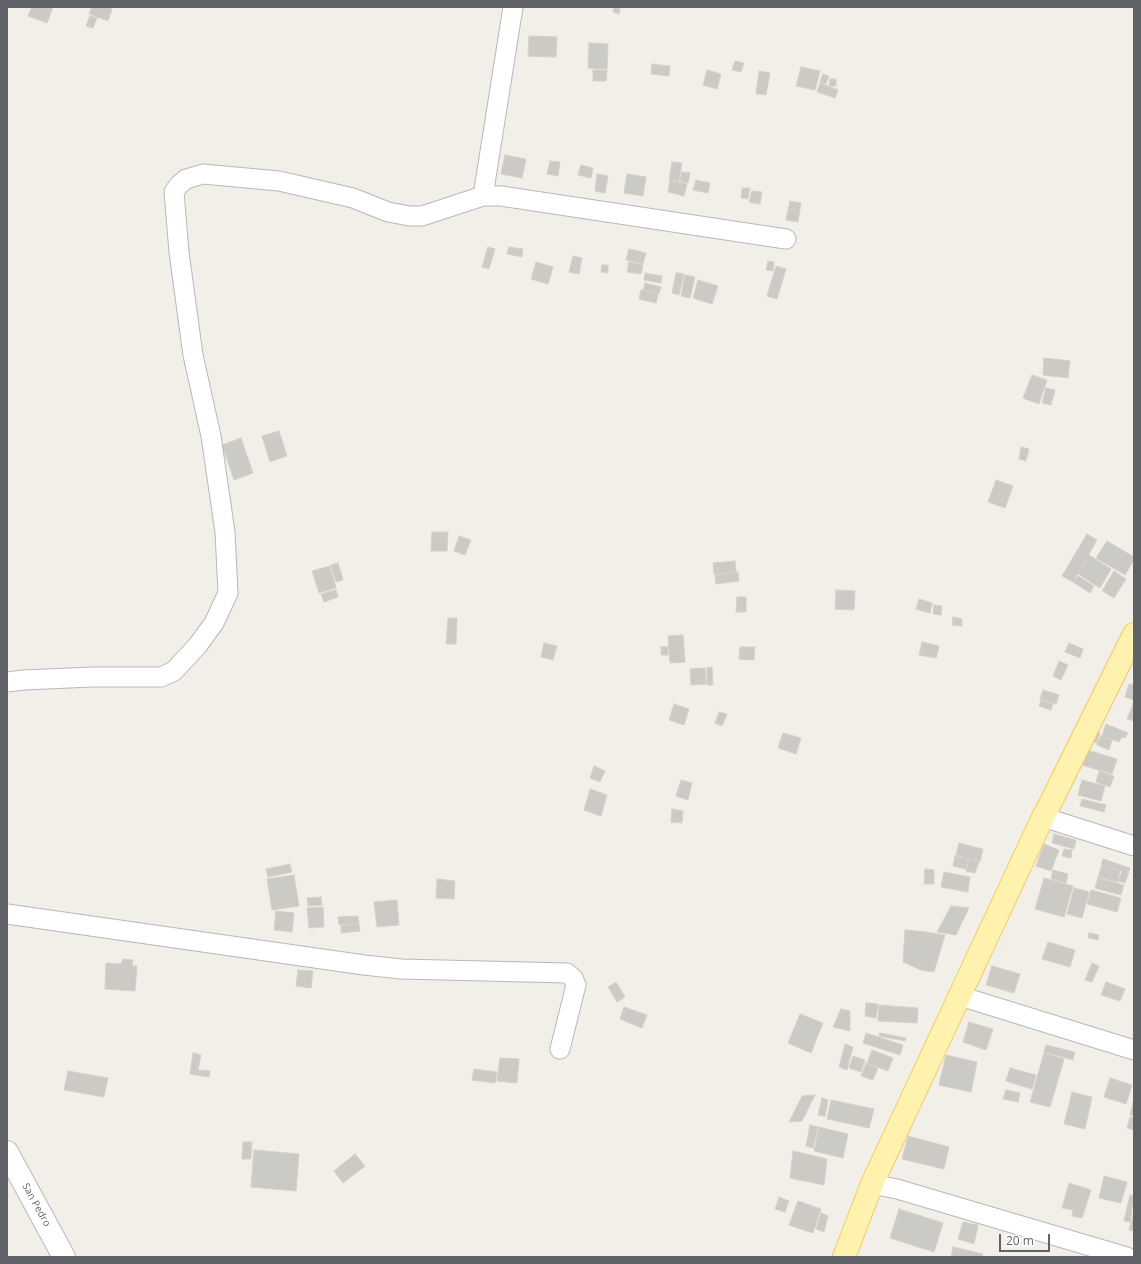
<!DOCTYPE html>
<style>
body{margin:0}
#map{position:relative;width:1141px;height:1264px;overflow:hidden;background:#f1efe8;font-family:"Open Sans",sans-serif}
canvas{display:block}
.frame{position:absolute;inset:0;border:8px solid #5f6368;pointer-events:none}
.scale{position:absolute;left:999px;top:1234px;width:51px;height:18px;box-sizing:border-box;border:2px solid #5f6368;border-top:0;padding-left:5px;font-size:12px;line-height:14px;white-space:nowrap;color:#5f6368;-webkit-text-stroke:3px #fff;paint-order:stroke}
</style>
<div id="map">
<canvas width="1141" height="1264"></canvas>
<div class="frame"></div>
<div class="scale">20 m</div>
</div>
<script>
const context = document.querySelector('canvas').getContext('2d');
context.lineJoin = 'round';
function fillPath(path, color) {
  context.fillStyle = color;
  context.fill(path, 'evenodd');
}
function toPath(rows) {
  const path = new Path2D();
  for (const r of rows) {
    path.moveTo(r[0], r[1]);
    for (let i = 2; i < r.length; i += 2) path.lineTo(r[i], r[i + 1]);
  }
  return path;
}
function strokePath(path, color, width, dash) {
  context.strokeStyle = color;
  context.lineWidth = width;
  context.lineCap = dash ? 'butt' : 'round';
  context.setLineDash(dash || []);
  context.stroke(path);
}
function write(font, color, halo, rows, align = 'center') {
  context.font = font + ' "Open Sans",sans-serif';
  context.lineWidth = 4;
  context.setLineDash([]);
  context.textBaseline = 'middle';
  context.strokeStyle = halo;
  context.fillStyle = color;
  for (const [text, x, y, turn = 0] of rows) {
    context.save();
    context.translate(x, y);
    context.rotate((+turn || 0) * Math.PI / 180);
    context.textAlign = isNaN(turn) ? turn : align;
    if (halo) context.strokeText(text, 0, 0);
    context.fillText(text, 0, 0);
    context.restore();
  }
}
const building = toPath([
 [32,7,53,7,47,23,28,16,32,7],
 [92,7,106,7,112,9,108,21,89,14,92,7],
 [614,7,620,9,619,14,613,12,614,7],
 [90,16,97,18,93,28,86,26,90,16],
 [529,36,557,37,556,57,528,56,529,36],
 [589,43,608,44,607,69,588,68,589,43],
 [735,61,744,63,741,72,732,70,735,61],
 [652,64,670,66,669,76,651,74,652,64],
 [801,67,820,71,815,90,796,86,801,67],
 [593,70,607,70,606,81,593,81,593,70],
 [707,70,721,74,717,89,703,85,707,70],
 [759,71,770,73,766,95,756,94,759,71],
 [823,74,829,76,826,84,820,82,823,74],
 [830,79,836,79,836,86,829,86,830,79],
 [820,83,838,90,835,98,817,92,820,83],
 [505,155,526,159,522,178,501,174,505,155],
 [550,161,560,162,558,176,547,174,550,161],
 [672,162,682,163,679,181,669,180,672,162],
 [581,165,593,168,591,178,578,175,581,165],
 [682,172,690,173,688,183,680,181,682,172],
 [597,174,608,176,605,193,595,191,597,174],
 [627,174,646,177,643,196,624,193,627,174],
 [670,180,687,184,684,196,668,192,670,180],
 [696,180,710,183,708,193,693,190,696,180],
 [742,188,750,188,748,199,741,198,742,188],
 [752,191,762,192,760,204,749,202,752,191],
 [790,201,801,203,798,222,786,220,790,201],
 [488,247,495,249,489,269,482,267,488,247],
 [509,247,523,249,522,257,507,254,509,247],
 [629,249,646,253,643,264,626,260,629,249],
 [573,256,582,258,579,274,569,272,573,256],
 [768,261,774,262,773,271,766,270,768,261],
 [536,262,553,267,548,284,531,279,536,262],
 [629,262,643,265,641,274,627,272,629,262],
 [602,265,608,265,608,273,601,272,602,265],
 [776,266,786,269,777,299,767,296,776,266],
 [645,273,662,276,661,283,644,280,645,273],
 [676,273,684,274,679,295,672,293,676,273],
 [685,275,695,277,690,298,681,296,685,275],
 [698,280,718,286,712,304,693,298,698,280],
 [645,283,661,287,659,294,643,290,645,283],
 [641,290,658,294,656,303,639,299,641,290],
 [1044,358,1070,361,1068,378,1043,375,1044,358],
 [1032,375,1047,380,1039,404,1023,398,1032,375],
 [1046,388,1055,390,1051,405,1042,403,1046,388],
 [279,431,287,456,270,462,262,436,279,431],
 [241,438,253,473,234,480,222,445,241,438],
 [1021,447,1029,449,1026,461,1019,459,1021,447],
 [996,480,1013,486,1005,508,988,502,996,480],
 [432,532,448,532,447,551,431,551,432,532],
 [1087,534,1097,540,1073,582,1062,576,1087,534],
 [459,536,471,540,465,555,454,551,459,536],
 [1107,541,1134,557,1134,560,1125,575,1096,558,1107,541],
 [1089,555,1111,569,1100,588,1078,574,1089,555],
 [735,561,736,572,714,574,713,563,735,561],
 [338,563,343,580,336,582,331,565,338,563],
 [330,566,336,588,319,593,312,571,330,566],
 [1114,571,1126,579,1114,598,1102,591,1114,571],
 [738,572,739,581,716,584,715,575,738,572],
 [1078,576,1094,586,1090,593,1073,582,1078,576],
 [336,590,338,597,324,602,321,594,336,590],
 [836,590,855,591,854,610,835,609,836,590],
 [737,597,746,597,746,612,736,612,737,597],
 [919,599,932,603,930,613,916,609,919,599],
 [934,605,942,606,941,615,933,614,934,605],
 [953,617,962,619,962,626,952,625,953,617],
 [448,618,457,618,456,644,446,644,448,618],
 [683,635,685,662,670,663,668,636,683,635],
 [922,642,939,646,936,658,919,655,922,642],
 [544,643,557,646,553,660,541,657,544,643],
 [1069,643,1083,649,1080,658,1065,652,1069,643],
 [661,647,668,647,668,655,661,655,661,647],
 [740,647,755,647,754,660,739,659,740,647],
 [1059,661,1068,665,1061,680,1053,676,1059,661],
 [712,667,713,685,707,685,707,668,712,667],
 [705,668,706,684,691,685,690,669,705,668],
 [1129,684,1134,685,1134,700,1125,697,1129,684],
 [1043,690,1059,695,1056,704,1040,699,1043,690],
 [1041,700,1053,704,1051,710,1039,706,1041,700],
 [1134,702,1134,721,1127,719,1134,702],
 [674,704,689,709,684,725,669,720,674,704],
 [719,712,727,714,722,726,715,723,719,712],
 [1106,724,1128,733,1125,738,1122,737,1119,742,1102,736,1106,724],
 [1094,731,1100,733,1097,743,1092,741,1094,731],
 [783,733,801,738,796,754,778,748,783,733],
 [1101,736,1112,740,1109,750,1097,745,1101,736],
 [1087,750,1117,759,1112,774,1082,765,1087,750],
 [594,766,605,771,600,782,590,778,594,766],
 [1099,771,1114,776,1110,787,1096,782,1099,771],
 [681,780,692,783,688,800,676,796,681,780],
 [1082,780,1105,786,1101,801,1078,795,1082,780],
 [590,789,607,795,601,816,584,810,590,789],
 [1082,799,1106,805,1104,812,1080,806,1082,799],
 [672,809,683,811,682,823,671,822,672,809],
 [1054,834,1076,840,1074,849,1052,843,1054,834],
 [959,843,983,849,980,862,956,855,959,843],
 [1044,844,1059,850,1051,871,1036,866,1044,844],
 [1064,849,1072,850,1071,858,1062,856,1064,849],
 [955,856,968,859,966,869,953,866,955,856],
 [969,859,979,862,975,873,966,871,969,859],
 [1103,859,1130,868,1125,883,1118,881,1122,871,1101,865,1103,859],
 [290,864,292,872,268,877,266,869,290,864],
 [1102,865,1120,871,1117,882,1098,877,1102,865],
 [925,869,934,870,934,884,924,884,925,869],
 [1053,870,1068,874,1066,883,1051,879,1053,870],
 [944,872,970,877,968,892,941,887,944,872],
 [294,875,299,906,272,910,267,879,294,875],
 [1044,878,1073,886,1064,917,1035,909,1044,878],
 [1098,878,1124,885,1121,895,1095,888,1098,878],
 [437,879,455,881,454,899,436,898,437,879],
 [1074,888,1089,892,1082,918,1067,914,1074,888],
 [1091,890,1121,898,1117,912,1087,904,1091,890],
 [321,897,322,905,308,906,307,898,321,897],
 [397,900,399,925,377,927,374,902,397,900],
 [951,906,969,908,956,935,937,932,951,906],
 [323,907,324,927,309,928,307,908,323,907],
 [276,911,294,913,292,932,274,930,276,911],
 [358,916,359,924,339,925,338,917,358,916],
 [359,924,360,931,341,933,341,926,359,924],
 [905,930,927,932,945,935,934,972,921,970,903,962,905,930],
 [1089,933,1099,935,1098,940,1088,938,1089,933],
 [1048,942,1075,950,1070,967,1042,959,1048,942],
 [123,959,133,960,132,966,137,966,135,991,105,989,106,963,121,964,123,959],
 [1092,963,1099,966,1092,982,1085,980,1092,963],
 [992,966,1020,974,1014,993,986,985,992,966],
 [298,970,313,971,311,988,296,986,298,970],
 [616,982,625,997,617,1002,608,987,616,982],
 [1106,982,1125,989,1120,1001,1101,995,1106,982],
 [866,1003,878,1004,876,1018,865,1016,866,1003],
 [879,1005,918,1008,917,1023,878,1021,879,1005],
 [624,1007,647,1015,642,1028,620,1019,624,1007],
 [841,1009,850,1011,850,1031,833,1027,841,1009],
 [800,1014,823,1023,811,1053,788,1043,800,1014],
 [969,1022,993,1029,986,1050,963,1042,969,1022],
 [866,1033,903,1045,900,1055,863,1043,866,1033],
 [880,1033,906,1038,905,1041,879,1036,880,1033],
 [845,1044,853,1047,847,1070,839,1067,845,1044],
 [1046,1045,1075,1052,1073,1060,1044,1052,1046,1045],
 [872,1050,893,1058,888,1071,867,1063,872,1050],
 [193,1053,201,1055,198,1070,210,1071,209,1077,190,1074,193,1053],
 [1044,1053,1064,1059,1050,1107,1030,1102,1044,1053],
 [946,1055,977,1062,971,1092,939,1085,946,1055],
 [853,1056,865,1060,861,1072,849,1068,853,1056],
 [500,1058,519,1059,517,1083,497,1081,500,1058],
 [866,1063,878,1068,873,1080,861,1076,866,1063],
 [1010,1068,1036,1075,1032,1089,1006,1081,1010,1068],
 [474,1069,497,1072,495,1083,472,1080,474,1069],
 [68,1071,108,1078,104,1097,64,1090,68,1071],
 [1110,1078,1132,1085,1126,1104,1104,1097,1110,1078],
 [1006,1090,1020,1093,1018,1102,1003,1099,1006,1090],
 [1072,1092,1092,1097,1085,1129,1064,1124,1072,1092],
 [815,1095,802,1121,789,1122,802,1096,815,1095],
 [822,1098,828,1100,825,1116,818,1115,822,1098],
 [1134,1099,1134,1116,1130,1115,1134,1099],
 [831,1100,874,1109,869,1128,827,1119,831,1100],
 [1130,1117,1134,1118,1134,1130,1127,1128,1130,1117],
 [810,1125,818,1127,813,1148,806,1146,810,1125],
 [819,1127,848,1134,843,1158,814,1151,819,1127],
 [908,1136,949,1147,944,1169,902,1159,908,1136],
 [243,1142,252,1142,251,1159,242,1159,243,1142],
 [254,1150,299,1154,296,1191,251,1187,254,1150],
 [793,1151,827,1159,824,1185,790,1178,793,1151],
 [355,1154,365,1166,343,1183,334,1171,355,1154],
 [1104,1176,1127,1182,1121,1203,1099,1198,1104,1176],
 [1069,1183,1091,1190,1082,1218,1072,1216,1073,1210,1062,1208,1069,1183],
 [1130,1195,1134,1196,1130,1222,1124,1221,1130,1195],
 [779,1197,789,1201,785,1212,775,1209,779,1197],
 [798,1201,821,1209,813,1233,789,1225,798,1201],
 [899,1209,943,1223,934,1252,890,1238,899,1209],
 [1134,1211,1134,1231,1129,1230,1134,1211],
 [821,1213,828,1216,824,1232,816,1229,821,1213],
 [963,1222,978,1225,974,1244,958,1239,963,1222],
 [953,1247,983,1254,982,1257,951,1257,953,1247]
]);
const minor = toPath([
 [513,7,483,196,501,196,786,239],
 [7,682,24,680,92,677,161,677,174,671,198,645,214,623,228,593,225,532,211,436,193,355,179,252,174,192,179,185,186,179,203,174,279,181,353,198,388,212,409,216,422,216,483,196],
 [1043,817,1134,846],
 [7,914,364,965,401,969,567,973,573,978,576,985,560,1049],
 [960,996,1134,1050],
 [872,1184,897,1189,1127,1257]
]);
const tertiary = toPath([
 [7,1152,64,1257]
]);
const primary = toPath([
 [844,1257,872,1184,1043,817,1048,808,1134,634]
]);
const streetNames = [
 ["San Pedro",36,1205,61]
];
fillPath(building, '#cccac5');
strokePath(building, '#d6d1c6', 1);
strokePath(minor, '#b5b8bc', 21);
strokePath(tertiary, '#b5b8bc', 24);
strokePath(primary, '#f2c960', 24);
strokePath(minor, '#fff', 19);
strokePath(tertiary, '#fff', 22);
strokePath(primary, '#fff2af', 22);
write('10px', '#5f6368', '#fff', streetNames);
</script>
